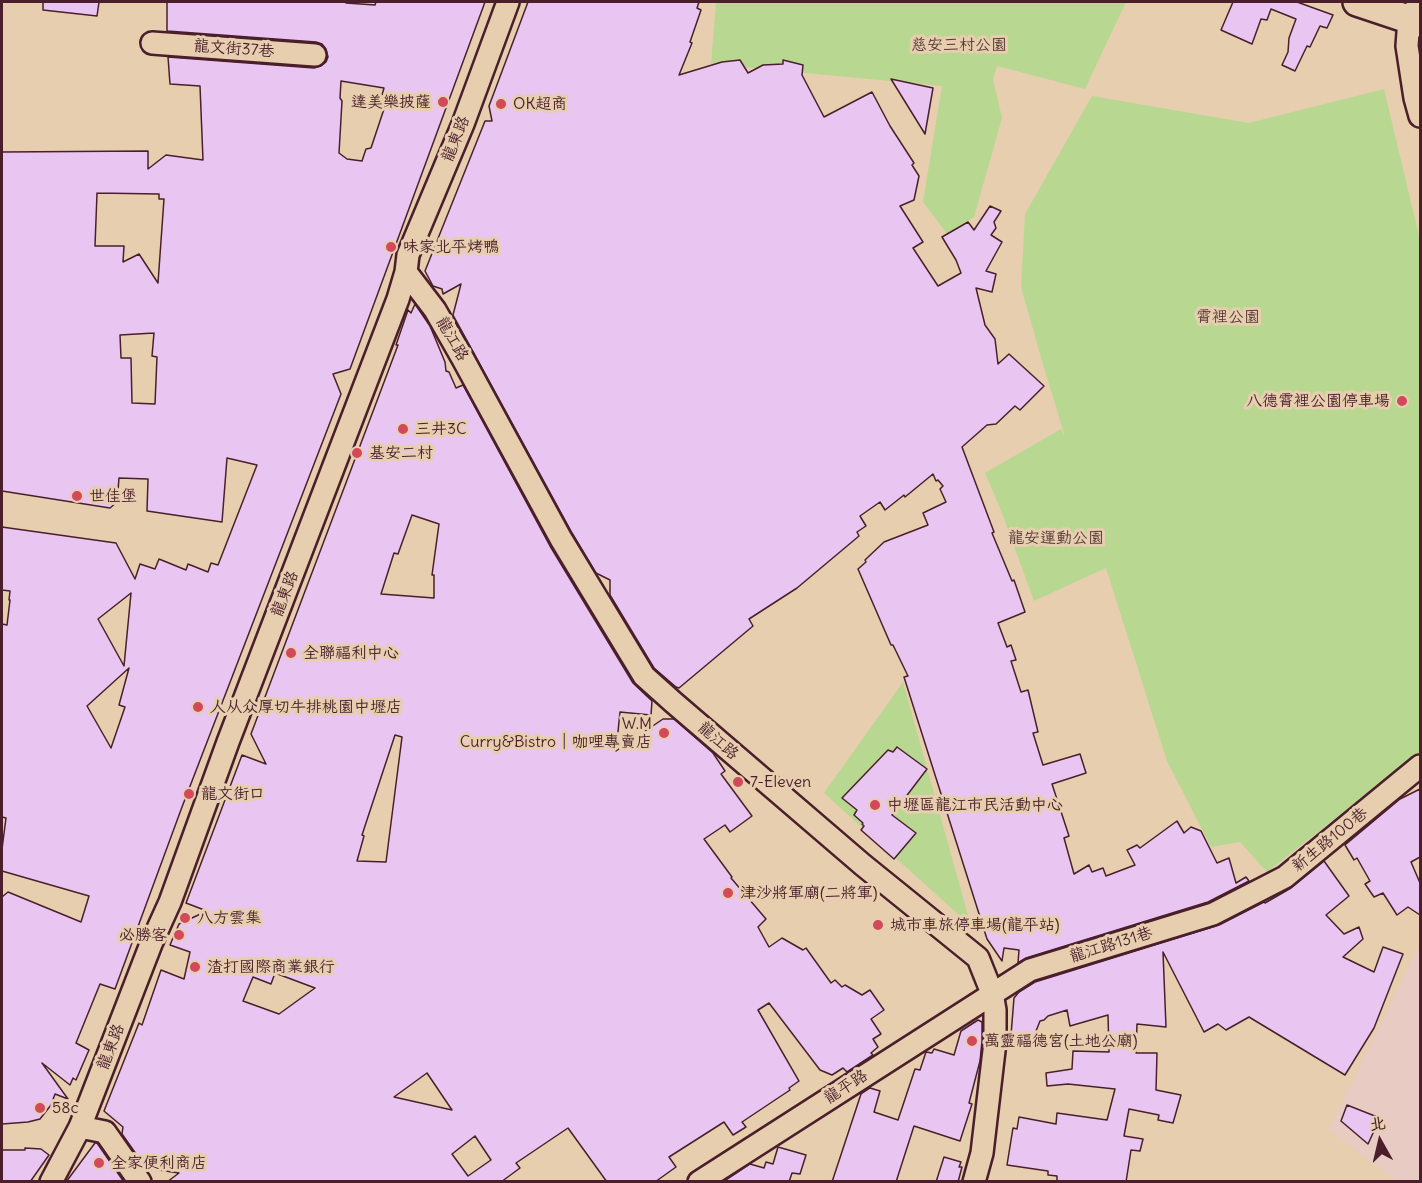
<!DOCTYPE html>
<meta charset="utf-8">
<style>
body{margin:0}
#map{position:relative;width:1422px;height:1183px;overflow:hidden;background:#e7ceaf;font-family:Delius,"LXGW WenKai TC",sans-serif}
canvas{display:block}
.frame{position:absolute;inset:0;border:3px solid #4a1f2b;pointer-events:none}
.north{position:absolute;left:1350px;top:1111px;width:60px;height:60px;-webkit-text-stroke:4px #e7ceaf;paint-order:stroke;rotate:352deg;font-size:16px;font-weight:700;line-height:24px;text-align:center;color:#4a1f2b}
.north::after{content:'';display:block;margin:auto;width:21px;height:27px;background:#4a1f2b;clip-path:polygon(50% 0,100% 100%,50% 72%,0 100%)}
</style>
<div id="map">
<canvas width="1422" height="1183"></canvas>
<div class="frame"></div>
<div class="north">北</div>
</div>
<script>
const context = document.querySelector('canvas').getContext('2d');
context.lineJoin = 'round';
function fillPath(path, color) {
  context.fillStyle = color;
  context.fill(path, 'evenodd');
}
function toPath(rows) {
  const path = new Path2D();
  for (const r of rows) {
    path.moveTo(r[0], r[1]);
    for (let i = 2; i < r.length; i += 2) path.lineTo(r[i], r[i + 1]);
  }
  return path;
}
function strokePath(path, color, width, dash) {
  context.strokeStyle = color;
  context.lineWidth = width;
  context.lineCap = dash ? 'butt' : 'round';
  context.setLineDash(dash || []);
  context.stroke(path);
}
function write(font, color, halo, rows, align = 'center') {
  context.font = font + ' Delius,"LXGW WenKai TC",sans-serif';
  context.lineWidth = 6;
  context.setLineDash([]);
  context.textBaseline = 'middle';
  context.strokeStyle = halo;
  context.fillStyle = color;
  for (const [text, x, y, turn = 0] of rows) {
    context.save();
    context.translate(x, y);
    context.rotate((+turn || 0) * Math.PI / 180);
    context.textAlign = isNaN(turn) ? turn : align;
    if (halo) context.strokeText(text, 0, 0);
    context.fillText(text, 0, 0);
    context.restore();
  }
}
const built = toPath([
 [1420,943,1420,1181,1396,1181,1329,1129]
]);
const green = toPath([
 [716,2,1126,2,1085,89,997,66,993,79,1002,118,974,217,948,235,923,202,942,86,711,64],
 [1384,89,1420,240,1420,752,1267,872,1240,842,1211,847,1167,761,1106,568,1034,601,1000,508,985,473,1061,429,1065,437,1042,361,1021,287,1025,214,1092,96,1249,123],
 [903,682,971,926,824,793]
]);
const building = toPath([
 [43,2,99,2,97,16,43,10,43,2],
 [167,2,346,2,346,3,375,5,376,2,485,2,350,369,333,374,341,394,182,807,115,989,100,984,76,1043,89,1050,76,1080,73,1078,70,1085,42,1063,68,1099,55,1094,51,1105,40,1119,28,1122,2,1124,2,897,8,892,81,922,89,896,2,871,2,849,6,818,2,817,2,624,7,625,10,600,9,600,10,591,2,590,2,527,116,543,135,579,140,564,155,569,159,559,186,570,188,564,208,572,211,563,218,565,257,465,227,458,222,522,147,511,148,479,119,478,117,502,110,508,2,491,2,152,148,151,148,169,166,155,203,160,200,86,170,84,168,57,314,68,321,66,326,62,328,57,326,49,322,44,316,42,167,31,167,2],
 [341,81,384,88,381,99,387,100,371,148,366,149,362,161,347,159,339,153,342,101,340,98,341,81],
 [97,193,159,194,159,199,164,199,158,283,139,254,123,262,124,246,95,246,97,193],
 [154,333,152,356,157,357,155,404,132,403,131,358,121,358,120,335,154,333],
 [131,593,124,666,98,619,131,593],
 [129,668,119,705,125,707,111,748,87,706,129,668],
 [528,2,699,2,697,8,701,10,690,42,692,43,679,75,722,62,740,60,748,73,763,65,783,64,783,60,803,65,802,75,824,117,872,92,890,126,914,163,912,165,919,176,914,200,900,206,923,242,913,248,938,286,961,273,956,260,942,237,968,222,974,230,990,206,1001,211,994,222,996,228,991,235,1002,242,986,271,996,274,992,292,976,288,985,325,995,339,998,364,1009,354,1044,386,1020,410,1015,406,996,424,987,425,962,447,994,532,992,533,1012,581,1014,580,1025,612,998,623,1007,647,1011,645,1016,660,1011,661,1021,692,1028,690,1038,732,1033,733,1043,765,1080,754,1086,773,1052,784,1069,836,1064,838,1074,874,1089,865,1092,872,1103,868,1106,876,1135,865,1127,850,1137,845,1140,848,1177,821,1184,833,1191,827,1201,831,1217,863,1229,858,1236,883,1246,877,1249,881,1208,902,1026,958,1018,963,1019,950,1004,948,1002,961,987,939,904,677,908,676,893,645,891,645,858,569,866,562,865,560,884,542,928,525,923,513,946,502,940,489,943,486,938,480,936,481,933,474,905,497,904,495,885,510,880,502,860,516,866,526,857,532,859,536,797,588,749,619,753,626,679,688,676,687,654,668,610,595,610,580,596,573,572,533,453,315,461,284,443,294,442,289,433,286,425,271,485,121,492,121,489,106,528,2],
 [1233,2,1297,2,1333,15,1327,28,1320,26,1310,47,1307,46,1295,71,1282,65,1288,52,1289,38,1296,19,1271,9,1267,20,1261,19,1252,44,1221,30,1233,2],
 [891,79,933,88,925,134,891,79],
 [415,304,430,326,445,362,446,371,449,372,456,388,463,385,550,546,633,683,652,701,651,715,620,712,616,751,663,719,674,719,713,753,725,771,721,774,752,816,730,832,725,825,704,839,732,877,731,878,766,919,758,927,769,947,782,938,803,950,806,948,831,983,835,980,842,987,845,985,862,995,870,990,884,1010,871,1019,881,1034,873,1039,878,1047,871,1053,873,1055,847,1072,843,1068,832,1075,820,1070,769,1003,758,1010,799,1081,789,1088,790,1090,742,1122,746,1127,733,1135,724,1122,669,1157,676,1167,655,1182,607,1182,568,1128,516,1163,520,1168,501,1182,167,1182,179,1173,146,1168,122,1134,123,1127,104,1111,139,1023,142,1025,161,970,184,979,190,952,170,945,179,924,207,911,186,903,242,755,266,764,251,734,369,422,398,345,396,345,408,310,411,313,415,304],
 [412,515,439,524,432,575,434,575,434,598,381,594,394,553,398,554,412,515],
 [395,735,402,737,386,862,357,861,364,836,362,835,395,735],
 [275,973,315,988,279,1014,243,1001,253,977,271,984,275,973],
 [427,1073,452,1110,394,1097,427,1073],
 [475,1136,491,1160,468,1176,452,1154,475,1136],
 [897,747,927,769,892,815,916,833,894,859,861,830,864,826,862,824,863,823,854,815,857,810,842,798,888,750,893,752,897,747],
 [1420,789,1420,857,1411,862,1420,883,1420,915,1408,907,1397,915,1383,893,1374,897,1365,884,1370,881,1357,858,1354,860,1345,845,1400,799,1420,789],
 [1324,861,1349,896,1326,915,1344,934,1359,927,1363,939,1343,957,1374,972,1383,947,1403,954,1374,1028,1345,1075,1249,1017,1226,1030,1218,1024,1204,1032,1163,952,1166,1027,1137,1024,1136,1053,1157,1053,1156,1090,1181,1095,1173,1123,1158,1120,1159,1115,1129,1109,1124,1136,1143,1139,1140,1151,1131,1150,1126,1182,1057,1182,1057,1176,1048,1175,1048,1171,1007,1165,1013,1128,1017,1129,1019,1117,1056,1124,1057,1113,1107,1120,1115,1089,1068,1084,1047,1086,1046,1073,1072,1069,1073,1051,1109,1052,1108,1015,1070,1026,1067,1010,1048,1016,1044,1020,1040,1021,1034,1036,1027,1038,1011,1035,1014,998,1019,992,1035,982,1219,925,1264,902,1265,903,1291,888,1324,861],
 [978,1020,982,1022,982,1041,980,1061,969,1103,972,1104,960,1141,914,1126,896,1182,832,1182,861,1094,870,1088,880,1091,874,1112,898,1120,915,1069,920,1070,926,1052,932,1053,934,1049,954,1055,961,1031,978,1020],
 [1347,1105,1380,1118,1368,1144,1341,1121,1347,1105],
 [95,1143,97,1143,124,1182,66,1182,95,1143],
 [778,1147,806,1155,800,1174,792,1173,789,1182,723,1182,750,1164,764,1168,766,1162,773,1164,778,1147],
 [25,1148,41,1149,49,1155,30,1182,2,1182,2,1150,25,1150,25,1148],
 [944,1157,961,1162,959,1167,962,1167,958,1182,936,1182,944,1157]
]);
const minor = toPath([
 [1420,2,1409,19,1407,46,1415,98,1420,116],
 [152,43,315,55],
 [406,272,435,310,463,359,561,539,644,676,673,702,863,865,978,958,992,993,995,1010,995,1042,982,1153,974,1182],
 [80,1127,105,1132,140,1182],
 [51,1182,80,1127,151,944,170,902,228,742,398,299,406,272,408,255,463,124,508,2],
 [699,1182,1030,970,1213,914,1285,877,1420,766]
]);
const major = toPath([
 [1357,2,1420,23]
]);
const markers = [
 [443,102,6,"#d1495b"],
 [501,104,6,"#d1495b"],
 [391,247,6,"#d1495b"],
 [1402,401,6,"#d1495b"],
 [403,429,6,"#d1495b"],
 [357,453,6,"#d1495b"],
 [77,496,6,"#d1495b"],
 [291,653,6,"#d1495b"],
 [198,707,6,"#d1495b"],
 [664,733,6,"#d1495b"],
 [738,782,6,"#d1495b"],
 [189,794,6,"#d1495b"],
 [875,805,6,"#d1495b"],
 [728,893,6,"#d1495b"],
 [185,918,6,"#d1495b"],
 [878,925,6,"#d1495b"],
 [179,935,6,"#d1495b"],
 [195,967,6,"#d1495b"],
 [972,1041,6,"#d1495b"],
 [40,1108,6,"#d1495b"],
 [99,1163,6,"#d1495b"]
];
const parkNames = [
 ["慈安三村公園",959,45],
 ["霄裡公園",1228,317],
 ["龍安運動公園",1056,538]
];
const streetNames = [
 ["龍文街37巷",234,49,4],
 ["龍東路",456,139,-68],
 ["龍江路",452,339,60],
 ["龍東路",285,594,-69],
 ["龍江路",718,741,41],
 ["新生路100巷",1330,840,-39],
 ["龍江路131巷",1111,945,-17],
 ["龍東路",111,1047,-69],
 ["龍平路",846,1087,-33]
];
const poiNames = [
 ["達美樂披薩",431,102,"right"],
 ["OK超商",513,104],
 ["味家北平烤鴨",403,247],
 ["八德霄裡公園停車場",1390,401,"right"],
 ["三井3C",415,429],
 ["基安二村",369,453],
 ["世佳堡",89,496],
 ["全聯福利中心",303,653],
 ["人从众厚切牛排桃園中壢店",210,707],
 ["W.M",652,724,"right"],
 ["Curry&Bistro｜咖哩專賣店",652,742,"right"],
 ["7-Eleven",750,782],
 ["龍文街口",201,794],
 ["中壢區龍江市民活動中心",887,805],
 ["津沙將軍廟(二將軍)",740,893],
 ["八方雲集",197,918],
 ["城市車旅停車場(龍平站)",890,925],
 ["必勝客",167,935,"right"],
 ["渣打國際商業銀行",207,967],
 ["萬靈福德宮(土地公廟)",984,1041],
 ["58c",52,1108],
 ["全家便利商店",111,1163]
];
fillPath(built, '#e8ccc3');
fillPath(green, '#b8d892');
fillPath(building, '#e9c6f2');
strokePath(building, '#4a1f2b', 1.5);
strokePath(minor, '#4a1f2b', 26);
strokePath(major, '#4a1f2b', 32);
strokePath(minor, '#e7ceaf', 21);
strokePath(major, '#e7ceaf', 27);
for (const [x, y, r, color] of markers) {
  const dot = new Path2D();
  dot.arc(x, y, r, 0, 2 * Math.PI);
  context.fillStyle = color;
  context.fill(dot);
  strokePath(dot, '#e7ceaf', 2);
}
write('16px', '#5a3b3a', '#e7ceaf', parkNames);
write('16px', '#4a1f2b', '#e7ceaf', streetNames);
write('16px', '#4a1f2b', '#e7ceaf', poiNames, 'left');
</script>
